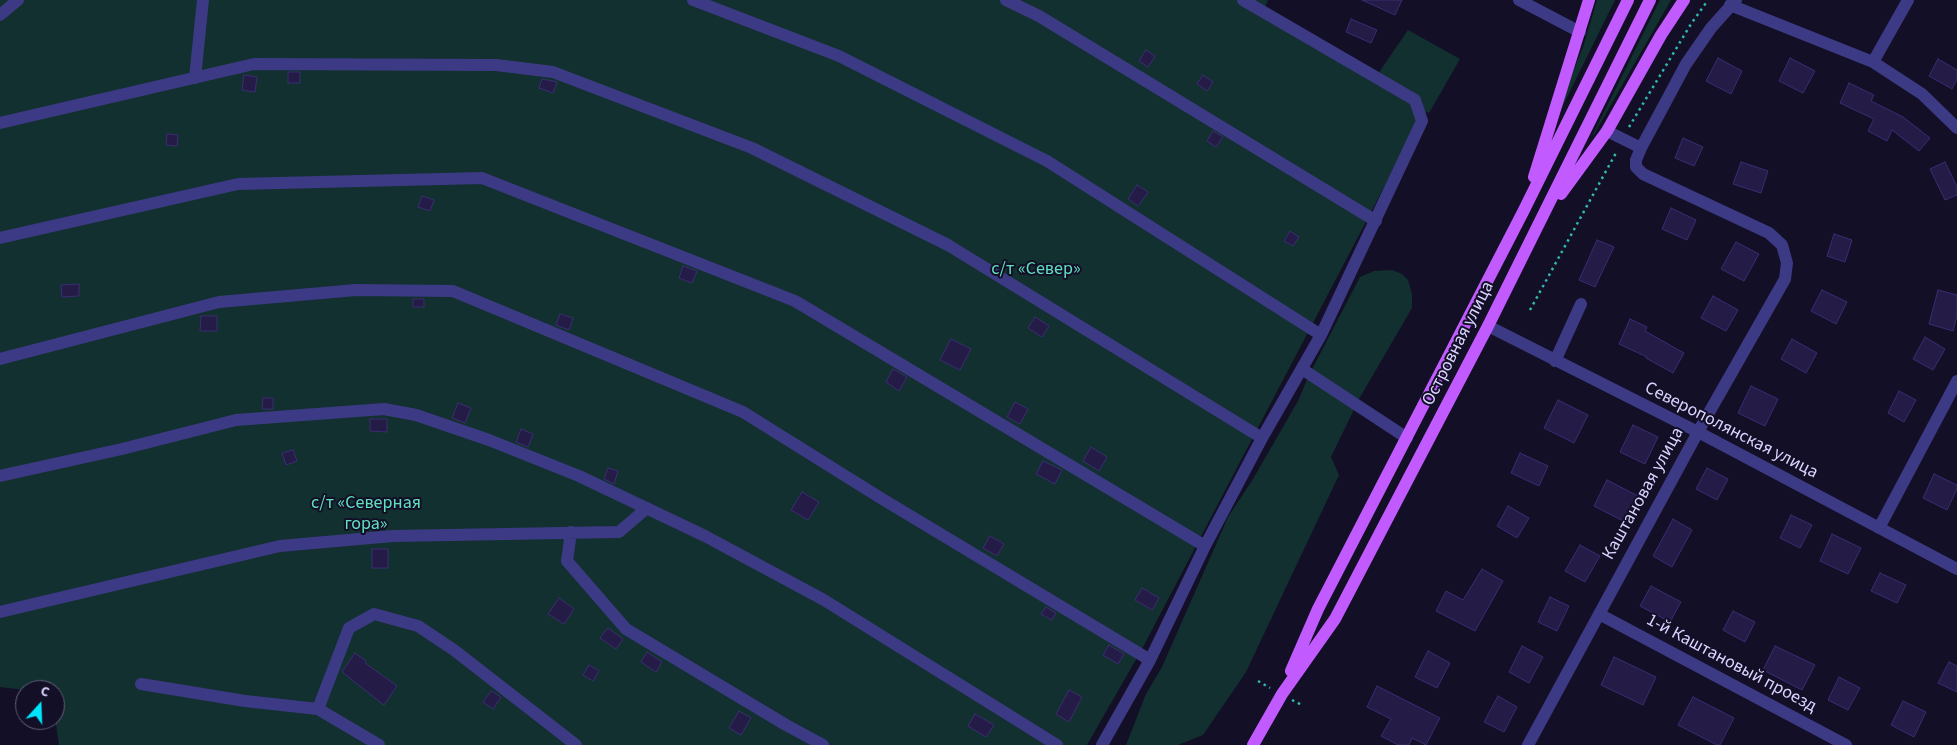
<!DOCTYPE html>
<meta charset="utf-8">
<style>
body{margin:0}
#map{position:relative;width:1957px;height:745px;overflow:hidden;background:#130f26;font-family:"Source Sans 3",sans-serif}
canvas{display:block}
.north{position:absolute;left:15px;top:680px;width:50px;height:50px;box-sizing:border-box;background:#130f26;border:1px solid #625e7d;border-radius:50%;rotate:20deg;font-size:14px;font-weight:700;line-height:20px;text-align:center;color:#d9d4ff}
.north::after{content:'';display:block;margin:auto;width:18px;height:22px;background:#00e5ff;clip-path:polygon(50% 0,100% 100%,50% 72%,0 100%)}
</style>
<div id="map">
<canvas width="1957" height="745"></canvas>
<div class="north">С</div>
</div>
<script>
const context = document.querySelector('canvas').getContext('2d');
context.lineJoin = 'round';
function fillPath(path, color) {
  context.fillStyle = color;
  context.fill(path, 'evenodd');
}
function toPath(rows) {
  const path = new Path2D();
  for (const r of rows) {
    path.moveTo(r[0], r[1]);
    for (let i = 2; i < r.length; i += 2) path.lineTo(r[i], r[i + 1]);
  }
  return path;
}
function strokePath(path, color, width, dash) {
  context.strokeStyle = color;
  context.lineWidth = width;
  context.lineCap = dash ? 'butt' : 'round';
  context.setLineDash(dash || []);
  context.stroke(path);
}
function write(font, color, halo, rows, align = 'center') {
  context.font = font + ' "Source Sans 3",sans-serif';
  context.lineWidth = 4;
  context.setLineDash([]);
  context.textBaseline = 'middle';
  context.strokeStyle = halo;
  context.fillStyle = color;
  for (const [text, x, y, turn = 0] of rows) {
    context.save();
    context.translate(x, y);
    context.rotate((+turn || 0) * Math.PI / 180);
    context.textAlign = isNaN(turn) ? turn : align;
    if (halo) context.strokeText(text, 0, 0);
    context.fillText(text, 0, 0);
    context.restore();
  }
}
const green = toPath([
 [0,0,1268,0,1262,14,1373,81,1408,30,1460,59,1429,113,1424,111,1142,649,1087,745,59,745,55,718,55,690,25,690,0,687],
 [1597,0,1615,0,1545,142,1583,47],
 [1660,0,1671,0,1593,136,1593,134],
 [1392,270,1402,274,1408,280,1412,294,1412,308,1359,399,1331,457,1339,475,1246,672,1203,735,1178,745,1126,745,1146,694,1162,667,1228,517,1253,479,1298,401,1309,375,1360,277,1374,271]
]);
const building = toPath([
 [1362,0,1402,0,1395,15,1362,0],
 [1351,19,1377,30,1371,43,1346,32,1351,19],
 [1146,50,1155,56,1148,67,1139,61,1146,50],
 [1718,58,1742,71,1731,94,1706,81,1718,58],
 [1790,58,1815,71,1803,93,1779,81,1790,58],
 [1938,59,1957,70,1957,79,1952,89,1929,76,1938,59],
 [288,72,300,72,300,83,288,83,288,72],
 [244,75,257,77,255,92,242,90,244,75],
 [1203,75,1213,82,1207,91,1197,84,1203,75],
 [542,79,557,82,553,93,539,88,542,79],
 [1849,83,1874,95,1871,101,1903,117,1930,138,1919,151,1892,130,1887,141,1868,131,1874,119,1840,103,1849,83],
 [1213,131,1223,137,1216,147,1207,141,1213,131],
 [167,134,178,135,177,146,166,145,167,134],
 [1683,138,1703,147,1694,166,1675,158,1683,138],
 [1741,162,1768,171,1761,193,1733,184,1741,162],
 [1945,162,1957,187,1957,195,1945,200,1930,169,1945,162],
 [1137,185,1148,192,1138,206,1128,199,1137,185],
 [422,196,434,200,430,211,418,207,422,196],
 [1671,208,1696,220,1687,240,1662,229,1671,208],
 [1290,231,1299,237,1293,246,1284,241,1290,231],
 [1834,234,1852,240,1845,262,1827,256,1834,234],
 [1597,240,1614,247,1595,287,1579,280,1597,240],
 [1736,242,1759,254,1744,281,1721,269,1736,242],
 [683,266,697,271,692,283,679,278,683,266],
 [79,284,79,296,62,297,61,285,79,284],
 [1822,290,1847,302,1836,324,1811,311,1822,290],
 [1938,290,1957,295,1957,315,1953,331,1929,324,1938,290],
 [1713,296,1738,310,1726,331,1701,318,1713,296],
 [413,299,424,299,424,307,413,307,413,299],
 [560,314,573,318,569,330,556,325,560,314],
 [201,316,217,316,217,331,200,331,201,316],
 [1035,317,1049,326,1042,337,1028,328,1035,317],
 [1630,319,1647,327,1645,331,1684,353,1673,373,1646,358,1647,357,1619,344,1630,319],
 [1925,337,1945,349,1933,370,1913,359,1925,337],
 [951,339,971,349,960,370,940,360,951,339],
 [1792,339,1817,353,1806,373,1781,359,1792,339],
 [893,369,907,377,899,391,886,382,893,369],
 [1751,386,1778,399,1765,426,1738,413,1751,386],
 [1899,391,1916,400,1904,422,1888,413,1899,391],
 [263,398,273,398,273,409,262,409,263,398],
 [1558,400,1588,415,1574,443,1544,428,1558,400],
 [1015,402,1028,409,1020,424,1007,417,1015,402],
 [458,403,471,408,465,423,452,418,458,403],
 [370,419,387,419,387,432,370,431,370,419],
 [1633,425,1658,437,1645,464,1620,452,1633,425],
 [521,429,533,434,528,447,516,442,521,429],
 [1091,447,1107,457,1099,471,1083,461,1091,447],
 [293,450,297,461,286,465,282,453,293,450],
 [1520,453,1548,466,1539,486,1511,473,1520,453],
 [1043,461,1062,470,1055,484,1036,474,1043,461],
 [608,468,618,471,614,484,604,479,608,468],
 [1707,468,1728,479,1717,500,1696,489,1707,468],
 [1934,474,1957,485,1957,489,1947,510,1923,498,1934,474],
 [1607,480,1638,496,1625,522,1594,506,1607,480],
 [802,492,819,502,808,520,791,510,802,492],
 [1508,506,1529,518,1517,538,1497,526,1508,506],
 [1791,515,1812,525,1800,548,1780,538,1791,515],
 [1673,519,1692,530,1672,567,1653,556,1673,519],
 [1832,534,1861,548,1848,574,1820,561,1832,534],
 [990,536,1004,544,997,556,983,548,990,536],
 [1580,545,1600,556,1585,582,1565,571,1580,545],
 [372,549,388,549,388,568,372,568,372,549],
 [1482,569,1503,581,1475,631,1436,611,1446,591,1463,600,1482,569],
 [1880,573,1906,585,1897,603,1871,591,1880,573],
 [1651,586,1681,602,1670,622,1640,606,1651,586],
 [1142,588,1159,598,1152,610,1135,600,1142,588],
 [1550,597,1569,606,1557,631,1538,622,1550,597],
 [559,598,574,609,564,624,548,614,559,598],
 [1046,607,1056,613,1052,620,1041,614,1046,607],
 [1733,611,1755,622,1745,642,1723,630,1733,611],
 [608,628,623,639,616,649,600,638,608,628],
 [1109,645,1124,654,1118,664,1103,655,1109,645],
 [1522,646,1543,657,1529,683,1509,672,1522,646],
 [1775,646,1815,665,1802,690,1763,670,1775,646],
 [1428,651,1450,663,1437,688,1415,677,1428,651],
 [647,652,662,662,656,672,641,662,647,652],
 [355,653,366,661,365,663,397,686,384,705,342,672,355,653],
 [1614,657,1656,677,1643,705,1601,685,1614,657],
 [1949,662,1957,666,1957,692,1938,683,1949,662],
 [589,665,599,671,593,681,583,675,589,665],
 [1839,677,1860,688,1848,710,1828,700,1839,677],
 [1377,686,1440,718,1426,745,1412,738,1409,745,1398,745,1381,736,1391,719,1367,707,1377,686],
 [1069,690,1082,697,1069,722,1056,714,1069,690],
 [491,691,501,697,493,709,483,702,491,691],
 [1498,696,1517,707,1504,732,1484,722,1498,696],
 [1693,697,1734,718,1720,745,1717,745,1678,725,1693,697],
 [1903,701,1926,712,1914,737,1891,725,1903,701],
 [739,711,751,718,741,735,729,728,739,711],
 [975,714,994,725,986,737,968,726,975,714]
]);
const path = toPath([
 [1629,127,1691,24,1708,0],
 [1530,310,1617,151],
 [1258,681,1270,688],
 [1292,700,1302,705]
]);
const minor = toPath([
 [693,0,839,56,1047,161,1321,335],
 [1006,0,1039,16,1376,221],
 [1519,0,1580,32],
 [1730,5,1873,62,1922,94,1957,128],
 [0,15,18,0],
 [1873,62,1908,0],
 [195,78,203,0],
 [0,123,254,64,496,65,553,72,752,148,948,245,1262,438],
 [1641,148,1686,64,1711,28,1736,0],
 [0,238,238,184,482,178,795,301,1205,546],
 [1488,326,1698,432,1957,569],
 [0,359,219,302,356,290,453,291,743,412,879,497,1150,660],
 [1555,361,1581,304],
 [1302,369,1407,438],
 [0,476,122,449,236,420,384,409,416,415,489,440,579,476,705,536,824,600,1057,745],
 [1879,528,1957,381],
 [571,532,567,561,626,629,786,725,823,745],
 [0,612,280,546,393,536,619,532,647,508],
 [1599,614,1846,745],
 [141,684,245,701,318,709,379,745],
 [318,709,349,628,374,614,418,626,454,650,576,745],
 [1102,745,1150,660,1205,546,1262,438,1321,335,1422,121,1415,100,1243,0],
 [1528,745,1698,432,1785,279,1787,263,1782,245,1769,233,1643,174,1636,167,1636,160,1641,148,1607,131]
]);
const major = toPath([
 [1534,177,1589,0],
 [1561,194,1607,131,1661,35,1684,0],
 [1291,671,1318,609,1523,212,1628,0],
 [1253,745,1282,694,1335,619,1488,326,1650,0]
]);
const parkNames = [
 ["с/т «Север»",1036,270],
 ["с/т «Северная",366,504],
 ["гора»",366,525]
];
const streetNames = [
 ["Островная улица",1459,344,-63],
 ["Северополянская улица",1731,431,27],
 ["Каштановая улица",1644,494,-61],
 ["1-й Каштановый проезд",1731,664,28]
];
fillPath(green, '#12302f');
fillPath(building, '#241b47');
strokePath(building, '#3b2d73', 1);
strokePath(path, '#2fb8b0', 2.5, [2.5, 4]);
strokePath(minor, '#3d3a85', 12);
strokePath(major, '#c25bff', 12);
write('18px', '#5fe0c0', '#130f26', parkNames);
write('18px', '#d9d4ff', '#130f26', streetNames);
</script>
